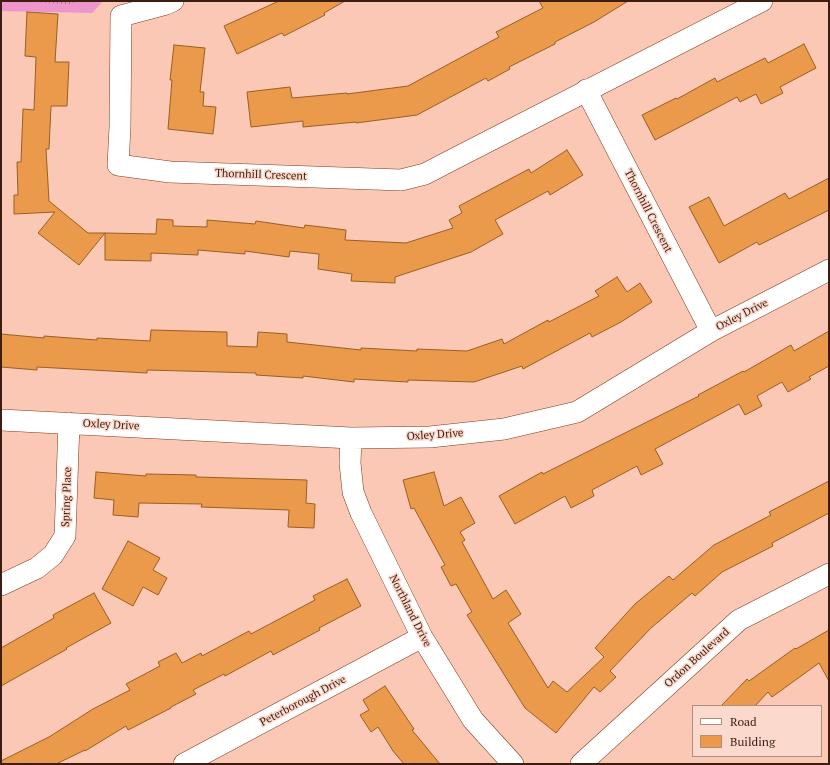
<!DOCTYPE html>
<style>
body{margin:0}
#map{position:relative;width:830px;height:765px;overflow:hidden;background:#fac8b4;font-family:"PT Serif",serif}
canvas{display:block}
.frame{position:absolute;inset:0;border:2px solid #3c1d10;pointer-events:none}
.legend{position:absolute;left:692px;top:705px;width:130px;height:52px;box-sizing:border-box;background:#fbd9cc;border:1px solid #af8e81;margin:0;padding:5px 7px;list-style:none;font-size:12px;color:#3c1d10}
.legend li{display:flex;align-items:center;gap:8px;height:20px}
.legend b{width:20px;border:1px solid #af8e81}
</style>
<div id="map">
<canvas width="830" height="765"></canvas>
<div class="frame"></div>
<ul class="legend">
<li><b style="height:5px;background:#fff"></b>Road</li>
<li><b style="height:11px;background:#eb9a4c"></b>Building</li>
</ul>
</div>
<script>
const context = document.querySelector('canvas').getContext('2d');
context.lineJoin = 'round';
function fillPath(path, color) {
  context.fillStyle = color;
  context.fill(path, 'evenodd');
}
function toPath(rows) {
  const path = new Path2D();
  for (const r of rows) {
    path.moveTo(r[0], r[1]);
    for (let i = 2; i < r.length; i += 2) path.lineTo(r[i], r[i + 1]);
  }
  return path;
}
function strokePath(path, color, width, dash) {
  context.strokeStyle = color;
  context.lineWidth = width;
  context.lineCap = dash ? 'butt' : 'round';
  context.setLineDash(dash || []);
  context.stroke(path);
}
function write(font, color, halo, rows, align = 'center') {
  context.font = font + ' "PT Serif",serif';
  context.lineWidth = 3;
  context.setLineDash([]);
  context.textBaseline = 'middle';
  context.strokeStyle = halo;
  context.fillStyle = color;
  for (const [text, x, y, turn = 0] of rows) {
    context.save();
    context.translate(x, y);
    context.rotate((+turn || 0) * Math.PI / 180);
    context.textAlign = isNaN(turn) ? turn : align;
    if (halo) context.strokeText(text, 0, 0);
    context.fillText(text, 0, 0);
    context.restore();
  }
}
const green = toPath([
 [1,1,103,1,92,13,1,11]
]);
const building = toPath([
 [279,1,345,1,324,13,325,15,284,36,282,33,237,54,224,26,279,1],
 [539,1,628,1,594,22,555,42,555,44,509,67,510,69,488,81,486,78,417,115,356,123,356,122,303,127,303,121,251,127,247,92,290,87,292,98,347,93,347,94,408,86,499,37,496,32,543,8,539,1],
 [27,12,58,14,55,62,69,62,67,106,51,106,49,149,46,149,49,201,88,233,105,233,79,265,38,233,55,212,14,214,14,195,18,195,17,162,21,162,23,109,34,110,36,57,25,56,27,12],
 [804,44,816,68,780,87,783,93,761,104,756,94,740,102,737,97,655,140,642,115,676,98,677,99,715,78,717,82,765,58,768,63,804,44],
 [174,45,205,48,200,92,204,92,203,106,216,107,213,134,168,129,172,80,170,80,174,45],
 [567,150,583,175,550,195,548,191,495,220,503,234,471,252,395,277,395,283,351,281,352,274,318,269,319,254,290,251,289,257,245,251,245,254,198,250,198,255,151,253,151,261,105,260,105,233,156,234,157,219,173,220,173,226,207,227,207,220,255,224,256,221,304,228,305,225,346,230,345,240,406,243,453,228,449,220,462,213,459,206,529,169,531,173,567,150],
 [829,178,829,210,759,245,757,242,719,263,689,207,709,197,724,226,785,193,789,199,829,178],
 [617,277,627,292,640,283,652,302,621,322,592,337,590,333,523,369,522,366,474,382,408,380,408,382,354,379,354,382,303,376,303,378,256,375,256,373,147,370,147,373,37,367,37,370,1,367,1,334,44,338,44,336,97,340,97,338,150,341,151,330,227,332,227,346,257,347,258,332,287,334,287,342,361,350,361,348,417,351,417,349,467,351,502,339,504,344,548,320,549,322,599,296,595,291,617,277],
 [829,331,829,366,809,377,811,379,788,392,782,382,757,396,762,406,745,415,739,404,655,449,663,464,641,475,637,466,592,490,594,496,571,508,565,496,515,524,499,496,542,472,543,474,699,396,698,395,743,371,744,372,791,345,794,351,829,331],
 [96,472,146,476,146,474,196,475,196,477,307,480,306,503,315,504,314,528,288,527,289,510,201,507,202,504,139,503,138,517,113,515,114,500,94,498,96,472],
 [434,472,444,506,461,497,475,523,460,532,465,540,462,542,493,599,506,590,521,614,508,623,548,688,553,681,567,692,604,657,595,648,635,604,669,576,673,580,714,545,771,515,769,512,829,481,829,513,772,543,773,546,722,572,695,596,692,593,651,628,610,671,616,677,600,692,594,687,556,733,525,708,467,615,472,612,456,584,451,586,441,567,445,565,414,508,411,509,403,480,434,472],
 [128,541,160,558,153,570,167,578,158,595,143,587,133,606,102,589,128,541],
 [347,579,361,606,319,628,320,630,273,655,271,651,225,676,224,674,193,690,196,694,171,707,171,708,128,730,126,726,85,751,85,750,56,764,1,764,1,761,49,737,93,709,130,690,126,684,160,666,158,662,176,653,182,663,201,653,202,656,249,631,251,634,315,600,313,596,347,579],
 [94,593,111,623,66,648,67,649,1,686,1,648,54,618,53,615,94,593],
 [829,630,829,681,819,663,772,697,768,692,755,706,721,706,747,679,749,681,795,648,796,649,829,630],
 [385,686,414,729,412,730,440,764,404,764,393,751,378,727,371,732,360,715,369,710,363,700,385,686]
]);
const path = toPath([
 [37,1,68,3,76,1]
]);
const minor = toPath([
 [173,1,166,4,121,16,120,127,118,165,170,172,401,180,425,174,448,162,762,1],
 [586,90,711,331],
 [1,420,351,438,430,437,504,429,577,412,711,331,829,270],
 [351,438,350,463,353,492,361,513,422,637,473,720,513,764],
 [1,585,37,568,53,555,65,536,69,423],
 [184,764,422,637],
 [581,764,739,620,829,574]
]);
const streetNames = [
 ["Thornhill Crescent",261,175,2],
 ["Thornhill Crescent",648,211,63],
 ["Oxley Drive",742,315,-27],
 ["Oxley Drive",111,425,3],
 ["Oxley Drive",435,435,-4],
 ["Spring Place",67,497,-88],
 ["Northland Drive",410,611,63],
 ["Ordon Boulevard",697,658,-42],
 ["Peterborough Drive",303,701,-28]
];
fillPath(green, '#ee95cd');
fillPath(building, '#eb9a4c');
strokePath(building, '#995e22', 1);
strokePath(minor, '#803a1c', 22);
strokePath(path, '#a37969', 2.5, [1, 3]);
strokePath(minor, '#fff', 21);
write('11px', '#3c1d10', '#fbd9cc', streetNames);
</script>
